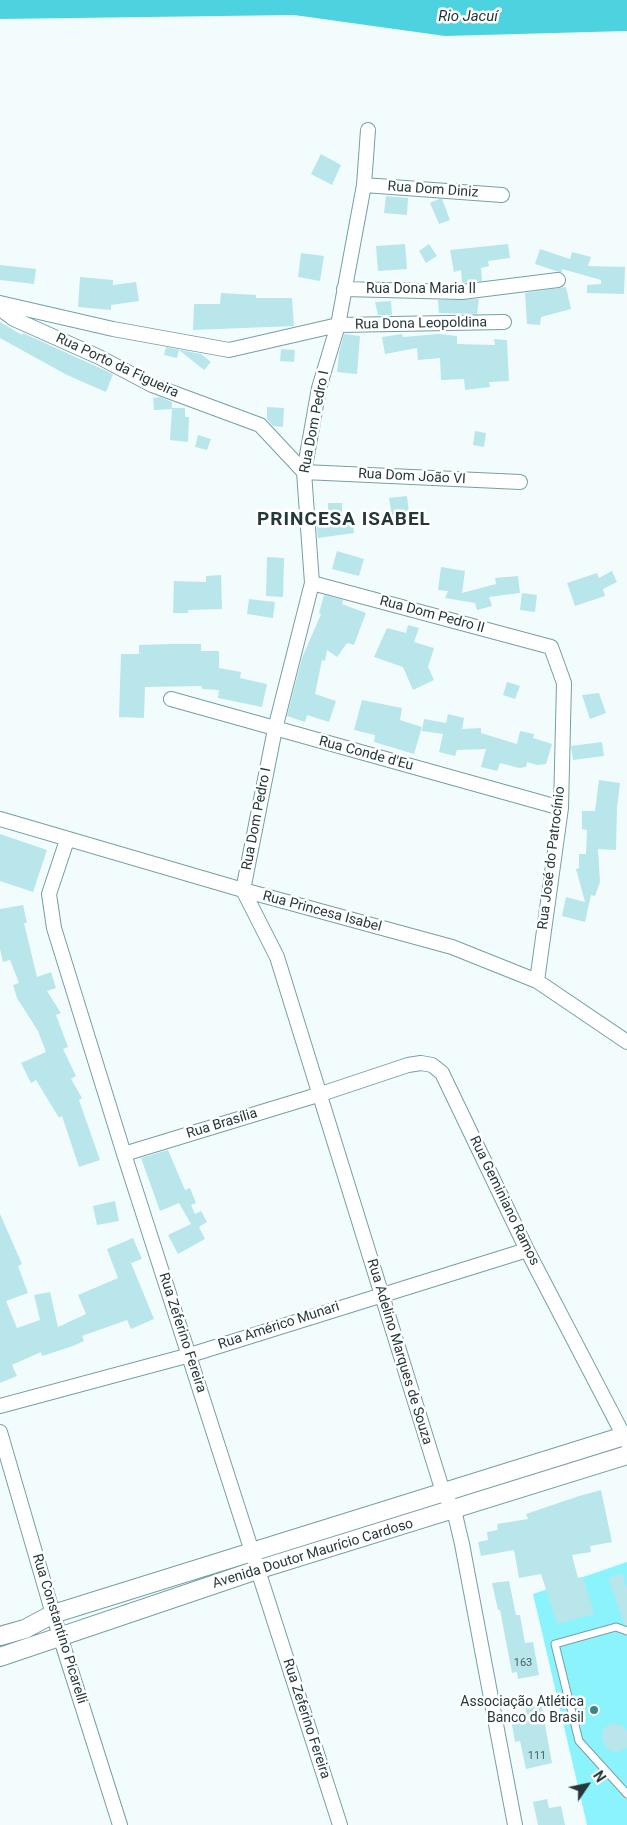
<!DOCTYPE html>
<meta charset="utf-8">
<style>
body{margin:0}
#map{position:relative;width:627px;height:1825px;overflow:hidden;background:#f3fcfd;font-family:Roboto,sans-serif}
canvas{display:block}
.north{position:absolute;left:562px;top:1760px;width:50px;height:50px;-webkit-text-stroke:4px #fff;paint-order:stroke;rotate:56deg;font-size:14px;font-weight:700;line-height:20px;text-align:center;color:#253839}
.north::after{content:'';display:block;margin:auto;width:18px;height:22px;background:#253839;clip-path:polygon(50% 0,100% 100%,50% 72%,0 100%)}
</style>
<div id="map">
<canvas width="627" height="1825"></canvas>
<div class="north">N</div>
</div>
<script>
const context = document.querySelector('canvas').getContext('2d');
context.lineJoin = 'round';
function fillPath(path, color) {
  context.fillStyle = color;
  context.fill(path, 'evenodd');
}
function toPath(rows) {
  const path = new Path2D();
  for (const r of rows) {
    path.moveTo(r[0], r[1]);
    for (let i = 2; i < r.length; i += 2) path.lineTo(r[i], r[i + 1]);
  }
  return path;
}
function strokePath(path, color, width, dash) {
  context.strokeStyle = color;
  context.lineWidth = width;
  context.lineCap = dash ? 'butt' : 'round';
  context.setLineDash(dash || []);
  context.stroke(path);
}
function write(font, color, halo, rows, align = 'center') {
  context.font = font + ' Roboto,sans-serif';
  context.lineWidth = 5;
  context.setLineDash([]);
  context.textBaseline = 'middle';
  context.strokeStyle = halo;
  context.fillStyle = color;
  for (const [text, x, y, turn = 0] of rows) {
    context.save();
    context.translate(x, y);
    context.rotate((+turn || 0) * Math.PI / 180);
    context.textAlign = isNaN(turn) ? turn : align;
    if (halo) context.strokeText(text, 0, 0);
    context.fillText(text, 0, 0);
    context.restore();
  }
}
const green = toPath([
 [627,1562,627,1825,587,1825,533,1594]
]);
const water = toPath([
 [0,0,627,0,627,31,445,36,294,15,0,19]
]);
const building = toPath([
 [321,154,341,165,332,185,311,174],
 [386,196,408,198,407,215,384,213],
 [439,199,442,199,450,220,439,224,430,203],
 [405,244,407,269,378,271,376,246],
 [429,244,437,256,426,263,419,251],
 [508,244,510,258,488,261,489,266,481,268,482,281,462,283,461,270,454,272,450,250],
 [540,249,570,259,572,252,591,257,588,266,625,267,624,294,587,293,587,285,601,284,601,280,562,269,562,273,535,264],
 [301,253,324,256,320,281,298,277],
 [0,265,36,269,34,284,0,280],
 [80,277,113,280,113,285,136,282,139,301,111,305,111,310,78,307],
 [566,287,571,309,541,317,540,325,527,324,525,293],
 [221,293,256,295,256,298,292,298,294,326,193,330,194,304,220,304],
 [479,299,477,314,439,313,438,300],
 [391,301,392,315,378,315,375,302],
 [0,322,22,335,23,333,113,374,106,392,67,375,0,338],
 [344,334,360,336,357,374,337,372,339,353],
 [402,334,403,337,439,334,457,336,457,344,495,345,494,339,507,340,509,381,489,382,490,387,465,390,464,379,441,380,440,358,418,360,417,348,385,354,382,337],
 [166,347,201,354,211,362,204,370,179,350,177,358,164,355],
 [281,349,295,350,294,362,280,361],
 [160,397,172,402,172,408,185,408,185,417,189,417,188,442,170,440,172,409,154,410,153,398],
 [267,407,284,408,283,427,273,426,267,419],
 [475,431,486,433,484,447,473,445],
 [198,435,211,439,207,450,195,447],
 [407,496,409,513,392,516,389,498],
 [328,503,342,503,342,517,352,515,354,533,318,538,316,522,328,519],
 [337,551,364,559,359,576,332,569],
 [267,557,284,558,283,597,266,596],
 [441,567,465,571,462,593,496,584,495,578,518,576,520,593,489,597,492,606,477,610,475,603,445,598,448,591,438,590],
 [612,571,617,582,603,589,605,596,575,606,567,583,597,573,599,578],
 [221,575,222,609,188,610,188,613,173,613,174,581,206,582,206,576],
 [522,593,537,595,535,612,520,610],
 [324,595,343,600,342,604,366,613,354,645,347,643,337,657,327,650,325,661,322,660,315,694,336,701,329,722,307,715,305,722,287,716,302,658,321,614,319,613],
 [249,599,275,602,273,618,247,614],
 [408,625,419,628,414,642,434,648,428,667,434,680,413,690,403,667,374,657,387,628,406,633],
 [171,644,201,644,201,651,219,651,219,668,241,672,240,678,267,684,262,707,218,698,219,690,202,689,202,686,145,687,144,718,119,717,121,654,139,654,139,645],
 [507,682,520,686,515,699,503,695],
 [599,693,606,713,590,719,582,695],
 [362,700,402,708,400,720,422,727,414,754,374,742,375,735,354,730],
 [448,714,464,718,462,729,481,728,481,733,517,744,520,731,534,734,533,738,552,744,546,764,537,765,527,762,526,767,519,768,500,763,497,771,481,767,486,749,457,750,455,756,439,752,443,734,422,731,424,719,446,723],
 [602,742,604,756,573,760,571,746],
 [599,780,620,783,617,808,616,850,598,849,600,882,595,896,591,895,585,922,562,916,566,897,585,902,576,869,579,868,579,854,586,854,587,830,582,829,582,811,595,811],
 [0,834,47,850,33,892,0,881],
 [23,905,27,923,24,923,37,977,51,972,56,988,47,991,61,1013,56,1015,68,1047,63,1049,76,1076,71,1079,82,1098,79,1100,100,1160,79,1167,62,1116,59,1118,36,1080,31,1083,21,1063,46,1052,38,1031,17,998,13,985,19,983,10,960,3,962,0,949,0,909],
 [168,1150,185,1190,190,1188,196,1203,191,1205,195,1214,201,1211,207,1222,199,1227,205,1239,178,1254,168,1235,191,1224,179,1203,160,1211,141,1158],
 [115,1201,119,1221,97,1225,93,1206],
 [0,1214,22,1264,18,1266,28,1293,6,1301,17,1328,40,1320,34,1295,50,1292,58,1327,86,1314,78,1295,118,1278,107,1249,133,1238,142,1259,131,1263,154,1319,131,1329,127,1320,82,1336,84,1341,73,1346,42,1356,41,1352,12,1365,17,1376,0,1383],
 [601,1490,612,1542,590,1546,591,1552,572,1555,578,1578,583,1577,594,1614,557,1624,541,1574,519,1578,514,1550,481,1556,478,1542,488,1540,487,1532,498,1530,497,1524,528,1519,526,1514,579,1496],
 [622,1573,627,1588,627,1625,624,1624,608,1578],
 [509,1581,516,1615,520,1615,525,1643,533,1642,539,1675,518,1679,517,1672,512,1673,500,1610,498,1610,492,1583],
 [541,1703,552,1763,526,1769,520,1741,515,1742,511,1719,527,1716,525,1706],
 [613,1723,624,1726,627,1732,627,1748,617,1752,607,1749,601,1737,604,1728],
 [547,1799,549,1808,561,1806,565,1825,538,1825,533,1802]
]);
const service = toPath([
 [627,1631,616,1627,555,1644,579,1741,627,1794]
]);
const minor = toPath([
 [368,130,364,185,338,325,319,388,304,472,312,583,275,729,243,890,277,957,443,1492,454,1510,462,1544,515,1825],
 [364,185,502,195],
 [344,289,462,292,558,280],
 [0,303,113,329,229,350,338,325,504,322],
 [0,309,14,319,99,357,152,385,260,425,304,472,520,482],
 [312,583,551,647,564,683,561,808,537,981],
 [171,699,561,808],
 [0,819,243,890,452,947,537,981,627,1042],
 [67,840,49,894,54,928,124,1154,340,1825],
 [124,1154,321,1094,408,1065,421,1063,432,1065,442,1073,527,1250,627,1442],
 [0,1406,190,1355,527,1250],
 [0,1432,53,1614,120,1825]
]);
const tertiary = toPath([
 [0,1636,25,1629,53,1614,627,1435],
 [0,1657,257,1570,627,1455]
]);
const markers = [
 [594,1710,5,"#3c838a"]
];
const numberNames = [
 ["163",523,1663],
 ["111",537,1756]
];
const streetNames = [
 ["Rua Dom Diniz",433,190,4],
 ["Rua Dona Maria II",421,289],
 ["Rua Dona Leopoldina",421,324,-1],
 ["Rua Porto da Figueira",117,366,25],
 ["Rua Dom Pedro I",315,422,-79],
 ["Rua Dom João VI",412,477,3],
 ["Rua Dom Pedro II",432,615,15],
 ["Rua Conde d'Eu",366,754,15],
 ["Rua Dom Pedro I",257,819,-79],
 ["Rua José do Patrocínio",552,858,-83],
 ["Rua Princesa Isabel",322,912,15],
 ["Rua Brasília",222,1124,-17],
 ["Rua Geminiano Ramos",504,1201,64],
 ["Rua Américo Munari",279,1326,-18],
 ["Rua Zeferino Fereira",182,1333,72],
 ["Rua Adelino Marques de Souza",399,1352,73],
 ["Avenida Doutor Maurício Cardoso",313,1554,-17],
 ["Rua Constantino Picarelli",59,1629,73],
 ["Rua Zeferino Fereira",306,1719,72]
];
const poiNames = [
 ["Associação Atlética",584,1702],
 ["Banco do Brasil",584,1718]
];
const waterNames = [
 ["Rio Jacuí",468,17]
];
const districtNames = [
 ["PRINCESA ISABEL",344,520]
];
fillPath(green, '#8bf3fc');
fillPath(water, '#4dd3df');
fillPath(building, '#b8e6ea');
strokePath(service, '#74a0a4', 9);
strokePath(minor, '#74a0a4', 16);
strokePath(tertiary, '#74a0a4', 20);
strokePath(service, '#fff', 7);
strokePath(minor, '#fff', 14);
strokePath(tertiary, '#fff', 18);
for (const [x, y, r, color] of markers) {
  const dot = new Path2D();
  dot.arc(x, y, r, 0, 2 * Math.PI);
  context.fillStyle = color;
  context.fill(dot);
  strokePath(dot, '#fff', 2);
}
write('11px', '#4a6465', null, numberNames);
write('14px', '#253839', '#fff', streetNames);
write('14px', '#253839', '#fff', poiNames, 'right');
write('italic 15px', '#1c3234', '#fff', waterNames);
context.letterSpacing = '1px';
write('bold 19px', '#253839', '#fff', districtNames);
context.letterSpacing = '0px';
</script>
